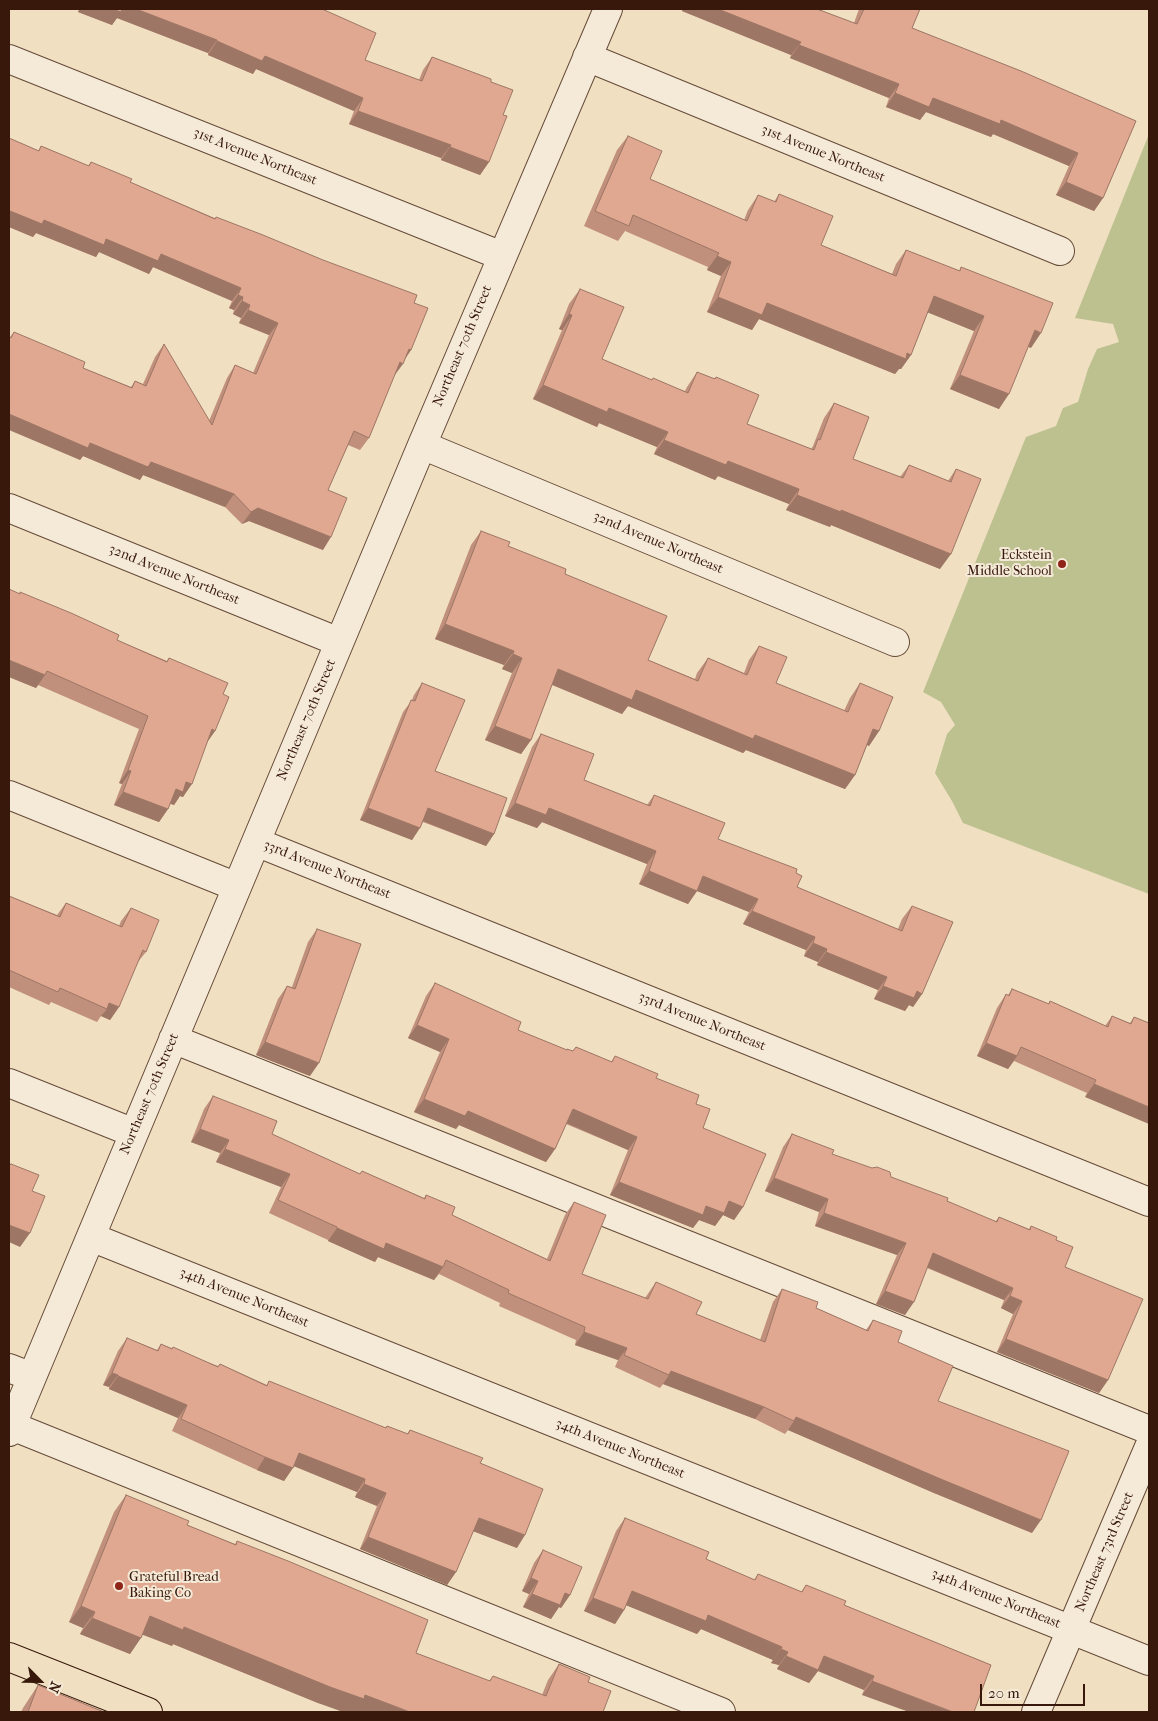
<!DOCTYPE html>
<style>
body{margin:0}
#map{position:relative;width:1158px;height:1721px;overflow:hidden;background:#f0dfc1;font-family:"IM FELL French Canon",serif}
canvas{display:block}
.frame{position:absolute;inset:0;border:10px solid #37180a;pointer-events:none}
.north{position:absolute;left:15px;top:1656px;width:50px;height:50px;-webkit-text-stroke:4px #f5ead7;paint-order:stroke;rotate:113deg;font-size:14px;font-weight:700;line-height:20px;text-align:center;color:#37180a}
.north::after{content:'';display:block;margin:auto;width:18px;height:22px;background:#37180a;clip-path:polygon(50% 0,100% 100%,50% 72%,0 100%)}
.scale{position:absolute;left:980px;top:1684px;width:105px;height:22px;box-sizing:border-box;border:2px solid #37180a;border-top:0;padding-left:6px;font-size:15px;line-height:18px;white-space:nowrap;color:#37180a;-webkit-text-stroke:4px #f5ead7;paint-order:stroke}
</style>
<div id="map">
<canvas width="1158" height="1721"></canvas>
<div class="frame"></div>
<div class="north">N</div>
<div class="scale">20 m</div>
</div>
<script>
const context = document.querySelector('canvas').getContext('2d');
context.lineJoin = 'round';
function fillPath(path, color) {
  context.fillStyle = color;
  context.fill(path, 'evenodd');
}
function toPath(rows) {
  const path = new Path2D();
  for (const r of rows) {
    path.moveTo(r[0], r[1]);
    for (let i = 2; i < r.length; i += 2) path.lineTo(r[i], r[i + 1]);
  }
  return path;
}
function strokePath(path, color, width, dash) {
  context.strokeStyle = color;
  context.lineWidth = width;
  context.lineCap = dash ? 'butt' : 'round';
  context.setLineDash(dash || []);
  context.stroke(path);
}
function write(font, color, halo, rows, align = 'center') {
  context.font = font + ' "IM FELL French Canon",serif';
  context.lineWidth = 4;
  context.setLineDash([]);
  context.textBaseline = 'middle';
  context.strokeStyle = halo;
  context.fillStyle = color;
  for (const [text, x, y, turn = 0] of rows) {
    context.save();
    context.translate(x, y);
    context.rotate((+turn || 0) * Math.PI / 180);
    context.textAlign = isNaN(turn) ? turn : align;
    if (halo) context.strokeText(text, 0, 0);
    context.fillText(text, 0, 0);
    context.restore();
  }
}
const green = toPath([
 [1149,134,1149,894,963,823,952,801,935,773,947,734,955,725,941,702,923,692,1026,437,1056,426,1063,408,1078,402,1088,369,1097,349,1119,342,1113,324,1075,318]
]);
const minor = toPath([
 [587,57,1060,251],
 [9,59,502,256],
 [422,445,895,642],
 [9,508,339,642],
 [9,795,237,887],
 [256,842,1149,1202],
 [173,1039,1149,1430],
 [9,1083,134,1133],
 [91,1237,1149,1661],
 [9,1368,32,1377],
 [12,1426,721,1712],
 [9,1432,422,445,608,9],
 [1036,1712,1149,1447]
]);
const major = toPath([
 [9,1657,148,1712]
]);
const wall = toPath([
 [79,9,322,9,365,60,419,80,423,70,432,57,491,82,503,115,489,162,480,175,441,160,441,158,349,124,354,111,256,69,253,74,208,55,208,53,117,18,112,25,78,12],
 [683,9,817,9,854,23,859,9,920,9,912,28,1136,121,1103,198,1094,211,1056,195,1069,166,993,134,991,137,926,112,920,120,886,107,889,98,790,58,791,55,682,11],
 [628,136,650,179,744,220,748,210,758,195,774,202,779,194,821,245,892,274,896,264,906,250,959,271,961,267,1031,348,1028,347,999,409,950,389,974,331,928,312,911,355,901,369,899,369,895,374,759,319,752,330,707,312,721,276,707,270,708,267,625,231,618,241,584,226,617,150],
 [9,138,38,151,41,146,88,166,91,162,130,182,414,303,411,350,394,376,369,438,360,450,348,445,328,490,323,550,249,521,242,524,225,507,143,475,140,480,83,456,80,460,10,337,14,332,83,368,131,387,135,381,143,384,155,357,164,344,209,421,227,378,235,365,253,373,269,335,239,323,241,318,233,314,234,310,229,308,232,301,153,267,149,274,99,252,96,257,36,233,33,237,9,227],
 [580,289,602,359,651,380,685,391,687,387,697,372,714,379,716,377,747,424,811,449,813,446,824,418,834,403,853,459,900,477,909,465,948,481,956,469,940,569,831,525,830,527,786,510,789,504,718,476,715,480,654,454,657,447,599,423,597,427,533,399,562,330,559,329,569,304],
 [481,531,508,546,565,574,648,660,695,679,697,673,708,658,744,673,749,660,759,646,776,683,844,711,850,698,860,683,879,731,869,746,867,745,855,775,845,789,746,750,743,753,628,706,622,714,552,685,531,740,521,754,485,740,512,673,502,669,504,665,435,639,471,545],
 [117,640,167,661,169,658,223,694,215,731,207,742,183,797,180,796,174,805,170,804,168,809,159,822,114,805,122,784,119,783,139,729,38,685,36,688,9,677],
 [422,683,435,771,494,834,486,846,423,822,412,840,360,820,403,712,412,700,414,695],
 [541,734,584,780,647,805,654,795,718,839,796,873,797,887,898,929,902,919,912,906,922,994,913,1007,909,1005,905,1011,874,999,878,990,817,965,818,962,804,956,806,950,743,924,749,912,697,891,688,904,639,884,647,864,542,822,537,828,505,816,532,747],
 [9,896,57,915,66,903,119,926,121,921,131,908,146,952,137,963,119,1007,110,1020,101,1016,97,1022,51,1002,49,1005,9,987],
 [317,929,310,1076,256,1055,278,999,287,986,292,987,308,942],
 [435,983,518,1030,566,1050,573,1051,576,1047,611,1062,615,1056,656,1078,696,1104,703,1128,743,1207,734,1220,723,1215,715,1226,699,1220,693,1228,610,1195,628,1150,566,1124,555,1149,546,1162,459,1125,456,1129,414,1112,440,1052,408,1038,426,996],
 [1012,989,1048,1004,1050,1001,1105,1026,1112,1016,1130,1023,1134,1017,1149,1023,1085,1097,1087,1093,1014,1061,1008,1069,977,1056,997,1008,1006,994,1008,995],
 [213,1096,272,1134,360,1174,362,1171,424,1198,426,1195,452,1215,547,1259,565,1215,574,1202,582,1274,645,1298,656,1282,696,1314,760,1340,773,1302,782,1289,816,1308,866,1330,873,1320,898,1342,938,1401,1032,1533,934,1493,788,1430,785,1434,755,1419,663,1384,660,1388,615,1367,618,1360,575,1345,576,1340,499,1306,500,1303,439,1274,434,1280,378,1257,375,1262,328,1241,328,1240,269,1213,281,1187,216,1162,220,1153,191,1142,204,1109],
 [792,1134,832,1154,891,1177,995,1222,999,1217,1029,1229,1031,1226,1056,1240,1065,1267,1108,1380,1099,1393,997,1352,1013,1314,1001,1308,1004,1300,927,1268,905,1315,876,1304,897,1255,815,1226,819,1212,765,1191,783,1147],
 [127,1338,157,1350,161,1344,218,1366,220,1364,267,1385,269,1381,385,1428,387,1426,407,1434,410,1430,480,1463,517,1548,473,1531,456,1572,447,1585,360,1549,377,1506,355,1497,357,1492,294,1466,284,1481,257,1470,172,1431,178,1418,109,1389,109,1387,103,1385,118,1351],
 [126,1495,187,1525,235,1544,237,1541,416,1653,489,1681,493,1676,542,1695,548,1680,559,1664,588,1682,611,1691,355,1712,318,1703,173,1644,172,1646,143,1634,130,1654,80,1634,83,1628,69,1622,114,1512],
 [625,1518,706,1559,754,1580,758,1574,801,1592,806,1585,844,1605,991,1665,862,1695,864,1690,818,1671,809,1683,777,1669,779,1665,771,1663,773,1660,701,1629,697,1634,626,1605,624,1610,615,1624,584,1611,616,1531],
 [543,1550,570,1595,561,1608,559,1607,551,1619,523,1607,529,1594,522,1591,534,1563],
 [38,1685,104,1712,21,1712,23,1708]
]);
const shadedWall = toPath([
 [80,9,136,9,217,40,208,53,117,18,112,25,78,12],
 [683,9,718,9,801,42,791,55,682,11],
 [217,41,265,56,363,98,354,111,256,69,253,74,208,55],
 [799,45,899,84,889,98,790,58],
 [895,93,933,98,1001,120,1078,153,1069,166,993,134,991,137,926,112,920,120,886,107],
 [358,111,451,145,441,158,349,124],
 [450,147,489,162,480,175,441,160],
 [1066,182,1103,198,1094,211,1056,195],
 [10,211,44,220,106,239,161,254,241,288,232,301,153,267,149,274,99,252,96,257,36,233,33,237,9,227,9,213],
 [717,256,731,262,721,276,707,270],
 [238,295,243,297,234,310,229,308],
 [934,296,984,316,974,331,924,311],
 [718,297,767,303,911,355,901,369,899,369,895,374,759,319,752,330,707,312],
 [242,301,250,305,241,318,233,314],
 [248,310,278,323,269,335,239,323],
 [569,314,572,315,562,330,559,329],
 [1035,330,1041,333,1031,348,1025,345],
 [409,349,411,350,402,363],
 [400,362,403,364,394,376],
 [960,375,1009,394,999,409,950,389],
 [543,385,609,408,668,432,657,447,599,423,597,427,533,399],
 [9,414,90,443,151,462,234,494,225,507,143,475,140,480,83,456,80,460,9,430],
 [664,440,728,461,799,489,789,504,718,476,715,480,654,454],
 [797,495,841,510,951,554,940,569,831,525,830,527,786,510],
 [258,508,331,537,323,550,249,521,242,524,251,512],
 [445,624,514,651,504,665,435,639],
 [513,654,522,658,512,673,502,669],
 [9,660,45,675,36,688,9,677],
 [558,669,636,690,755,735,855,775,845,789,746,750,743,753,628,706,622,714,548,683],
 [495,726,531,740,521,754,485,740],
 [212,729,215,731,206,744],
 [873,729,879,731,869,746,863,743],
 [128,770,131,771,122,784,119,783],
 [186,782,192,784,183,797,180,796,174,805,167,802,176,789],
 [123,792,168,809,159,822,114,805],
 [515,803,549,808,656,851,647,864,542,822,537,828,505,816],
 [368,808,420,828,412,840,360,820],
 [428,808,494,834,486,846,420,820],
 [649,871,703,876,758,899,749,912,697,891,688,904,639,884],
 [752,911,815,937,806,950,743,924],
 [813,943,827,949,818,962,804,956],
 [826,952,887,977,878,990,817,965],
 [883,986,917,991,922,994,913,1007,909,1005,905,1011,874,999],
 [109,1003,119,1007,110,1020,101,1016,107,1009],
 [417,1025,449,1039,440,1052,408,1038],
 [265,1042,319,1063,310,1076,256,1055],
 [986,1043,1017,1056,1008,1069,977,1056],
 [1094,1084,1149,1107,1149,1124,1085,1097],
 [424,1099,468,1111,555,1149,546,1162,459,1125,456,1129,414,1112],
 [573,1109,637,1137,628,1150,564,1122],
 [200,1129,229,1140,220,1153,191,1142],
 [225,1149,290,1174,281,1187,216,1162],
 [774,1178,828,1199,819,1212,765,1191],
 [619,1182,706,1206,729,1201,743,1207,734,1220,723,1215,715,1226,699,1220,693,1228,610,1195],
 [824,1213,906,1243,897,1255,815,1226],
 [9,1225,30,1233,20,1247,9,1242],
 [337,1228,386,1243,443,1267,434,1280,378,1257,375,1262,328,1241],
 [933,1253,1013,1288,1004,1300,924,1266],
 [885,1291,914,1302,905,1315,876,1304],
 [1010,1296,1022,1301,1013,1314,1001,1308],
 [584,1332,627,1348,618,1360,575,1345],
 [1006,1339,1108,1380,1099,1393,997,1352],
 [671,1371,764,1407,755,1419,663,1384,669,1375],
 [112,1373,118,1375,109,1387,103,1385],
 [118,1376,187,1405,178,1418,109,1389],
 [796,1417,1041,1520,1032,1533,934,1493,788,1430,794,1421],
 [299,1453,365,1479,357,1492,291,1465],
 [265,1457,293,1468,284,1481,257,1470],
 [364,1484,386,1493,377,1506,355,1497],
 [479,1518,525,1535,517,1548,470,1530],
 [368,1537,456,1572,447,1585,360,1549],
 [531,1578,538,1581,529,1594,522,1591],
 [632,1591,708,1615,782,1647,773,1660,701,1629,697,1634,623,1604],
 [565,1593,570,1595,561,1608,559,1607,551,1619,523,1607,532,1594],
 [593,1598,624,1610,615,1624,584,1611],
 [81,1606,95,1612,83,1628,69,1622],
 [150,1616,184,1627,410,1712,343,1712,318,1703,173,1644,172,1646,138,1633],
 [92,1618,141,1638,130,1654,80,1634],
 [781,1649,788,1652,779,1665,771,1663],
 [786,1656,824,1656,874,1676,864,1690,818,1671,809,1683,777,1669],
 [872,1681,953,1712,909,1712,862,1695]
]);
const building = toPath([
 [112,9,122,9,121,12,112,9],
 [136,9,322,9,376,33,365,60,422,81,432,57,491,79,491,82,513,90,503,115,507,116,489,162,450,147,451,145,358,111,363,98,265,56,262,61,217,41,217,40,136,9],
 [718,9,817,9,857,24,864,9,920,9,912,28,1021,71,1136,121,1103,198,1066,182,1078,153,1001,120,1000,124,933,98,929,107,895,93,899,84,799,45,801,42,718,9],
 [628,136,662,151,650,179,747,221,758,195,776,202,779,194,833,216,821,245,896,276,906,250,960,271,961,267,1053,303,1041,333,1035,330,1009,394,960,375,984,316,934,296,911,355,907,353,906,359,767,303,762,315,718,297,731,262,717,256,719,253,633,215,629,226,595,211,628,136],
 [9,138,39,151,41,146,89,166,91,162,132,179,130,182,215,219,216,217,263,235,323,260,417,295,414,303,428,308,411,350,409,349,403,364,400,362,369,438,354,431,328,490,347,498,331,537,258,508,251,512,234,494,151,462,148,467,90,443,88,448,9,414,9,337,11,338,14,332,85,362,83,368,132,388,135,381,146,386,164,344,212,425,235,365,256,374,278,323,248,310,250,305,242,301,243,297,238,295,241,288,161,254,158,261,106,239,104,245,44,220,42,224,10,211,9,215,9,138],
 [580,289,624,307,602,359,652,380,653,378,688,393,697,372,715,379,716,377,759,395,747,424,814,450,818,439,820,440,834,403,869,417,853,459,903,478,909,465,951,482,956,469,981,479,951,554,841,510,841,512,797,495,799,489,728,461,726,465,664,440,668,432,609,408,607,412,543,385,572,315,569,314,580,289],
 [481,531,510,542,508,546,566,569,565,574,667,616,648,660,698,681,708,658,747,675,759,646,787,657,776,683,848,712,860,683,893,697,879,731,873,729,855,775,755,735,753,739,636,690,632,700,558,669,531,740,495,726,522,658,513,654,514,651,445,624,481,531],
 [9,589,20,594,20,592,71,613,119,635,117,640,167,662,169,658,228,683,223,694,229,697,215,731,212,729,192,784,186,782,183,792,176,789,168,809,123,792,131,771,128,770,148,716,47,671,45,675,9,660,9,589],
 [422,683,465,700,435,771,507,798,494,834,428,808,420,828,368,808,411,700,415,701,422,683],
 [541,734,594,754,584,780,650,806,654,795,725,823,718,839,797,869,796,873,802,876,797,887,902,931,912,906,953,922,922,994,917,991,914,998,883,986,887,977,826,952,827,949,813,943,815,937,752,911,758,899,703,876,697,891,649,871,656,851,549,808,546,815,515,803,541,734],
 [9,896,60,917,66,903,122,927,131,908,159,920,146,952,143,950,119,1007,109,1003,107,1009,60,988,58,992,9,970,9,896],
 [317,929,361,944,319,1063,265,1042,287,986,295,989,317,929],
 [435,983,521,1022,518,1030,567,1050,567,1049,573,1051,576,1047,612,1062,615,1056,658,1074,656,1078,699,1095,696,1104,710,1109,703,1128,766,1154,743,1207,729,1201,724,1213,706,1206,703,1215,619,1182,637,1137,573,1109,555,1149,468,1111,465,1116,424,1099,449,1039,417,1025,435,983],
 [1012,989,1049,1004,1050,1001,1108,1027,1112,1016,1131,1024,1134,1017,1149,1023,1149,1107,1094,1084,1096,1080,1021,1047,1017,1056,986,1043,1006,994,1009,996,1012,989],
 [213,1096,277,1121,272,1134,360,1174,362,1171,425,1199,426,1195,455,1207,452,1215,550,1261,574,1202,606,1215,582,1274,648,1299,656,1282,702,1302,696,1314,765,1342,782,1289,818,1302,816,1308,868,1331,873,1320,902,1331,898,1342,953,1366,938,1401,1069,1451,1041,1520,943,1480,796,1417,794,1421,764,1407,671,1371,669,1375,624,1355,627,1348,584,1332,585,1327,508,1293,509,1290,446,1260,443,1267,386,1243,384,1249,337,1228,337,1227,278,1200,290,1174,225,1149,229,1140,200,1129,213,1096],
 [792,1134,834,1150,832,1154,872,1168,877,1167,890,1172,891,1177,948,1198,947,1201,997,1222,999,1217,1030,1230,1031,1226,1057,1237,1056,1240,1073,1247,1065,1267,1143,1299,1108,1380,1006,1339,1022,1301,1010,1296,1013,1288,933,1253,914,1302,885,1291,906,1243,824,1213,828,1199,774,1178,792,1134],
 [11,1164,39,1175,32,1191,45,1196,30,1233,9,1225,9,1165,10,1165,11,1164],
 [127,1338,158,1351,161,1344,172,1349,173,1347,218,1367,220,1364,267,1386,269,1381,386,1428,387,1426,408,1434,410,1430,483,1458,480,1463,543,1489,525,1535,479,1518,456,1572,368,1537,386,1493,364,1484,365,1479,299,1453,293,1468,265,1457,181,1419,187,1405,118,1376,118,1375,112,1373,127,1338],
 [126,1495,189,1521,187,1525,236,1545,237,1541,288,1561,428,1620,416,1653,490,1681,493,1676,546,1696,559,1664,590,1677,588,1682,611,1691,603,1712,605,1712,410,1712,365,1695,364,1699,330,1687,184,1627,183,1630,150,1616,141,1638,92,1618,95,1612,81,1606,126,1495],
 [625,1518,709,1552,706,1559,755,1580,758,1574,802,1592,806,1585,846,1601,844,1605,991,1665,974,1712,953,1712,872,1681,874,1676,824,1656,818,1670,786,1656,788,1652,781,1649,782,1647,708,1615,706,1621,632,1591,624,1610,593,1598,625,1518],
 [543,1550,582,1567,570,1595,565,1593,560,1605,532,1594,538,1581,531,1578,543,1550],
 [38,1685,104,1712,28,1712,38,1685]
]);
const markers = [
 [1062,564,5,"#8f2418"],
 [119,1586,5,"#8f2418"]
];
const streetNames = [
 ["31st Avenue Northeast",823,154,22],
 ["31st Avenue Northeast",255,157,22],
 ["Northeast 70th Street",463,346,-67],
 ["32nd Avenue Northeast",658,543,23],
 ["32nd Avenue Northeast",174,575,22],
 ["Northeast 70th Street",307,720,-67],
 ["33rd Avenue Northeast",327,870,22],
 ["33rd Avenue Northeast",702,1022,22],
 ["Northeast 70th Street",150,1094,-67],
 ["34th Avenue Northeast",244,1298,22],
 ["34th Avenue Northeast",620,1449,22],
 ["Northeast 73rd Street",1105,1552,-67],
 ["34th Avenue Northeast",996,1599,22]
];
const poiNames = [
 ["Eckstein",1052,556],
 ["Middle School",1052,572],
 ["Grateful Bread",129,1578,"left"],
 ["Baking Co",129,1594,"left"]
];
fillPath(green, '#bdc190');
strokePath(minor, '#654a38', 30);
strokePath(major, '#37180a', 30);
strokePath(minor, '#f5ead7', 28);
strokePath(major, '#f0dfc1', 28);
fillPath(wall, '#c1907c');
fillPath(shadedWall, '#9d7665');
fillPath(building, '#e0a890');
strokePath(building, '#9d7665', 1);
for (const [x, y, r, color] of markers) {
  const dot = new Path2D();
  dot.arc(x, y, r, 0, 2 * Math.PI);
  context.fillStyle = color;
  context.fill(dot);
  strokePath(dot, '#f5ead7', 2);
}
write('14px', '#37180a', '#f5ead7', streetNames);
write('14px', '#37180a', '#f5ead7', poiNames, 'right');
</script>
